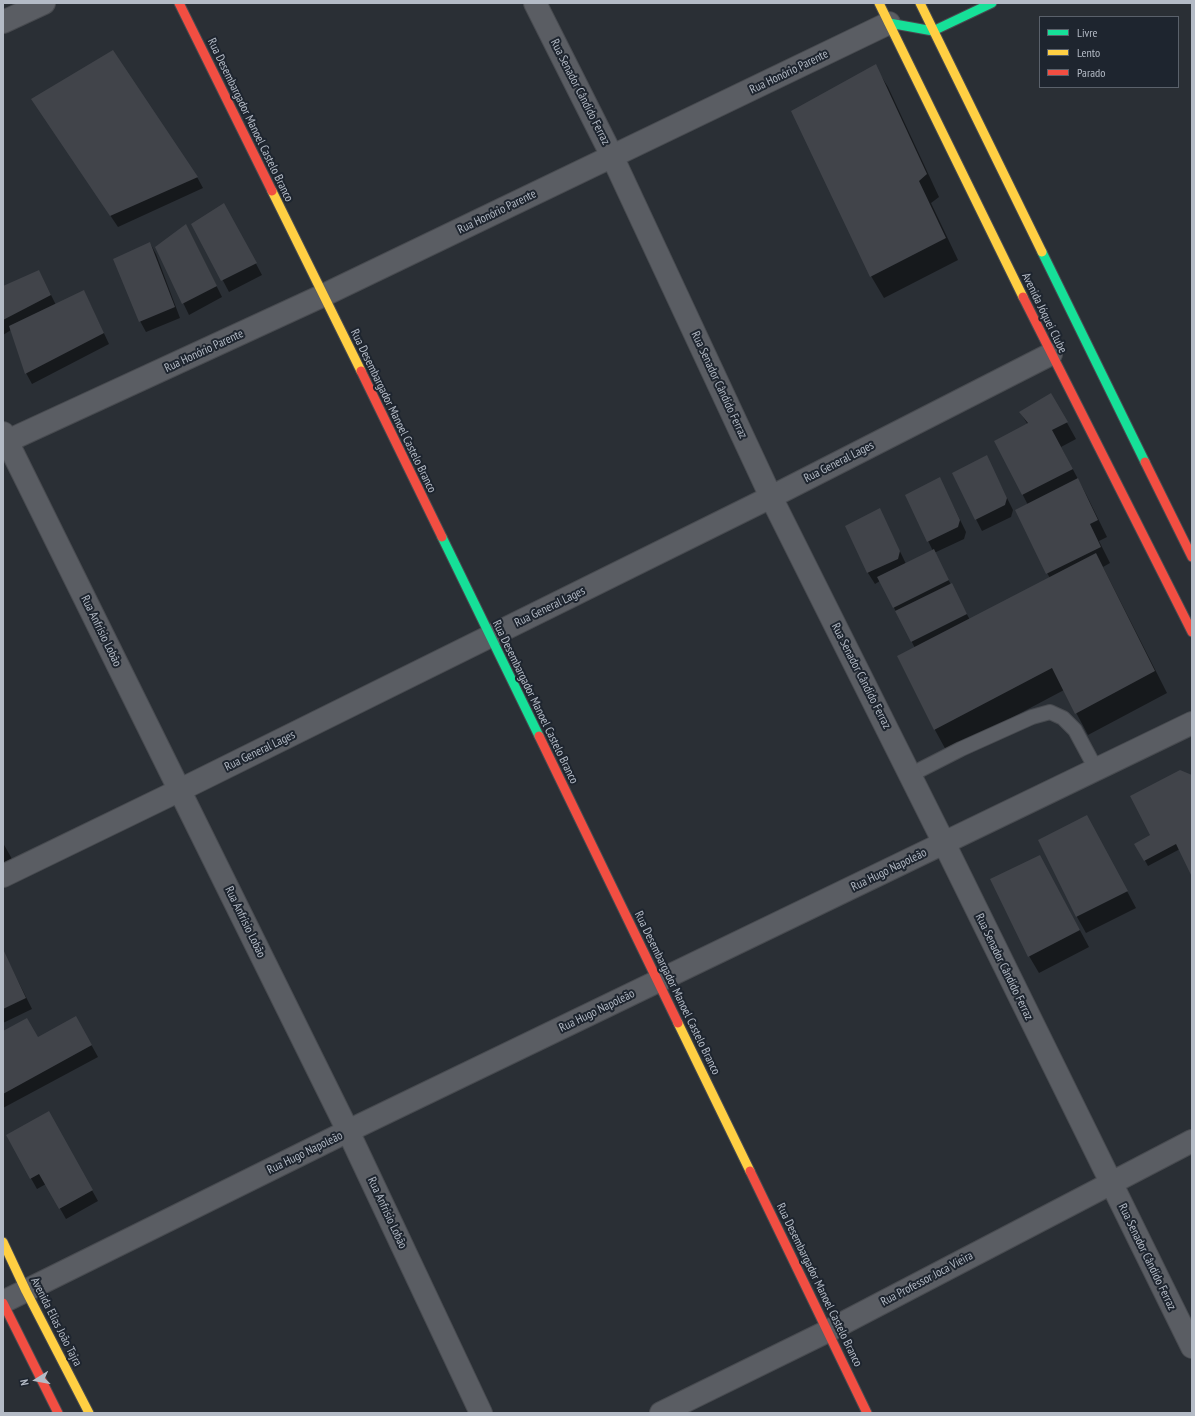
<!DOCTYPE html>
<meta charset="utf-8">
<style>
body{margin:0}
#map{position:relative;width:1195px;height:1416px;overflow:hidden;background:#2a2f35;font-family:"PT Sans Narrow",sans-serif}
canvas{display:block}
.frame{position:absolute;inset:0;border:4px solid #b4bbc6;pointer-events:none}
.legend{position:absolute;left:1039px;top:16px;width:140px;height:72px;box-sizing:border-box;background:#1e252f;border:1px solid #5a616b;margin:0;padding:5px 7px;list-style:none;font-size:12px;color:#b4bbc6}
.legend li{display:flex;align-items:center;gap:8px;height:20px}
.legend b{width:20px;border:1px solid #5a616b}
.north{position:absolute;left:16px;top:1360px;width:40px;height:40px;-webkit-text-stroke:3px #1e252f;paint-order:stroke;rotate:259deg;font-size:11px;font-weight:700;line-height:16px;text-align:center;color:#b4bbc6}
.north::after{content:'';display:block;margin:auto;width:14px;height:18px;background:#b4bbc6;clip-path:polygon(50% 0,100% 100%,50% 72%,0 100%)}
</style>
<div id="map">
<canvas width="1195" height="1416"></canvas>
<div class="frame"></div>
<ul class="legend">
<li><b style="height:5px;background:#16e098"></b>Livre</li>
<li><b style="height:5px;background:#ffcf43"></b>Lento</li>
<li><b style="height:5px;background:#f24e42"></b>Parado</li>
</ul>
<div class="north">N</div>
</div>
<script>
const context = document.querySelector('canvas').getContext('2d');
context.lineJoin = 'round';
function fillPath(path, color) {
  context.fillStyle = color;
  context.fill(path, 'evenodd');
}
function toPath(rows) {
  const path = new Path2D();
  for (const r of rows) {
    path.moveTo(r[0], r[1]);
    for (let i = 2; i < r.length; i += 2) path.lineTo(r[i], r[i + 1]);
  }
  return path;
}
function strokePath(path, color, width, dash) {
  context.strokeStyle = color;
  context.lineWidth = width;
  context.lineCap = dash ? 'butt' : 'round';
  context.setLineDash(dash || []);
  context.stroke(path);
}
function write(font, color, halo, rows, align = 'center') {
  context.font = font + ' "PT Sans Narrow",sans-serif';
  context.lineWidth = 4;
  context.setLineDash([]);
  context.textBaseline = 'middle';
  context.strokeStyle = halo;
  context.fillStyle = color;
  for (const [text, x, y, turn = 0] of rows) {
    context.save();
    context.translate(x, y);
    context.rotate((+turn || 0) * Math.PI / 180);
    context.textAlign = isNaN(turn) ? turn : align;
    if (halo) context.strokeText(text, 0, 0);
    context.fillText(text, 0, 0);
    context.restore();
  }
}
const shadow = toPath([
 [875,66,888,87,939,197,931,203,958,260,884,298,871,276],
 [32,99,197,177,203,188,118,227],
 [230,215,262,275,229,292,193,224],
 [186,225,222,297,189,315,156,247],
 [150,243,156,254,180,318,146,332,140,321],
 [39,271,56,305,84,291,109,344,32,384,26,373,11,330,3,335,3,287],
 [1051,394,1076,439,1061,447,1087,496,1107,537,1099,541,1110,563,1103,567,1167,693,1088,735,1064,690,947,752,935,730,898,657,915,648,880,581,875,584,868,573,846,527,885,520,906,564,933,551,906,496,945,489,966,532,964,539,934,553,970,620,1050,578,1047,573,1028,505,995,441,1028,425,1020,412],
 [986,456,1013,510,1011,517,982,531,953,474],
 [1192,776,1192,874,1180,849,1148,866,1136,844,1151,836],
 [1096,833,1136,908,1086,933,1077,917,1039,841],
 [3,843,12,859,3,863],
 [1049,873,1089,947,1039,973,1029,956],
 [3,951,32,1009,3,1023],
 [82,1028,98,1057,3,1108,3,1032,37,1038],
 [48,1112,98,1201,66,1219,46,1184,37,1189,7,1136]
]);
const building = toPath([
 [113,50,198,177,110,216,31,99],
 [876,64,927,174,919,181,946,238,870,277,791,111],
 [224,203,257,263,221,281,191,224],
 [186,224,217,286,182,304,155,247],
 [150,242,175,307,139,322,113,259],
 [39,270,51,295,3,320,3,286],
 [84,290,104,333,25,374,9,326],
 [1051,393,1068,422,1052,430,1073,469,1022,495,994,441,1028,423,1019,412],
 [987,455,1007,498,1005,505,975,520,952,473],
 [940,477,960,520,958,527,927,542,905,495],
 [1078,478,1098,520,1090,524,1101,547,1046,574,1015,510],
 [880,508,900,551,898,559,867,573,845,526],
 [934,549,949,580,893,608,877,577],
 [1096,553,1155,671,1075,714,1052,668,934,730,897,656],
 [952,583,967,614,911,642,895,611],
 [1180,770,1192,775,1192,877,1176,844,1144,861,1134,844,1150,835,1130,796],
 [1087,815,1128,891,1076,917,1038,840],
 [1040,855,1080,930,1028,957,990,879],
 [3,949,26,998,3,1009],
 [76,1016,92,1045,3,1094,3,1031,27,1018,38,1037],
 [49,1111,93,1190,59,1209,39,1174,30,1179,6,1135]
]);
const lane = toPath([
 [910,775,961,749,1032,717,1050,712,1063,718,1075,730,1096,769]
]);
const street = toPath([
 [535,3,612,156,771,497,944,843,1192,1347],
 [3,22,44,3],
 [3,433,348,1131,481,1413],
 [3,443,324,295,889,23],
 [3,876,180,790,771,497,1051,354],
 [3,1302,348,1131,1192,723],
 [661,1413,828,1331,1192,1141]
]);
const fast = toPath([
 [889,23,933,31,992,3],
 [1042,252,1145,462],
 [442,537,539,736]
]);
const slow = toPath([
 [879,3,1023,297],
 [920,3,1042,252],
 [272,191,361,371],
 [678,1023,750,1171],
 [3,1242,26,1291,89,1413]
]);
const jam = toPath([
 [179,3,272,191],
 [1023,297,1192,632],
 [361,371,442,537],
 [1145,462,1192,557],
 [539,736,678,1023],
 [750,1171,867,1413],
 [3,1303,58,1413]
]);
const streetNames = [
 ["Rua Honório Parente",789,72,-26],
 ["Rua Senador Cândido Ferraz",580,92,63],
 ["Rua Desembargador Manoel Castelo Branco",250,120,64],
 ["Rua Honório Parente",497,212,-26],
 ["Avenida Jóquei Clube",1044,313,64],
 ["Rua Honório Parente",204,351,-25],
 ["Rua Senador Cândido Ferraz",719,385,65],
 ["Rua Desembargador Manoel Castelo Branco",393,411,64],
 ["Rua General Lages",839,462,-27],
 ["Rua General Lages",550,607,-26],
 ["Rua Anfrísio Lobão",101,631,64],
 ["Rua Senador Cândido Ferraz",861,676,63],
 ["Rua Desembargador Manoel Castelo Branco",535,702,64],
 ["Rua General Lages",260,751,-26],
 ["Rua Hugo Napoleão",889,870,-26],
 ["Rua Anfrísio Lobão",245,922,64],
 ["Rua Senador Cândido Ferraz",1004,967,64],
 ["Rua Desembargador Manoel Castelo Branco",677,993,64],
 ["Rua Hugo Napoleão",597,1011,-26],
 ["Rua Hugo Napoleão",305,1153,-26],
 ["Rua Anfrísio Lobão",387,1213,65],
 ["Rua Senador Cândido Ferraz",1147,1257,64],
 ["Rua Professor Joca Vieira",927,1279,-28],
 ["Rua Desembargador Manoel Castelo Branco",819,1285,64],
 ["Avenida Elias João Tajra",56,1322,63]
];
fillPath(shadow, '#0007');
fillPath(building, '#41444a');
strokePath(lane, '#484b50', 16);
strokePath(street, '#484b50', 24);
strokePath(fast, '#484b50', 11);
strokePath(slow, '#484b50', 11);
strokePath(jam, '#484b50', 11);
strokePath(lane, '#5a5d63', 14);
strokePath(street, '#5a5d63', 22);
strokePath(fast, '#16e098', 9);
strokePath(slow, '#ffcf43', 9);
strokePath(jam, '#f24e42', 9);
write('12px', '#b4bbc6', '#1e252f', streetNames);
</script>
